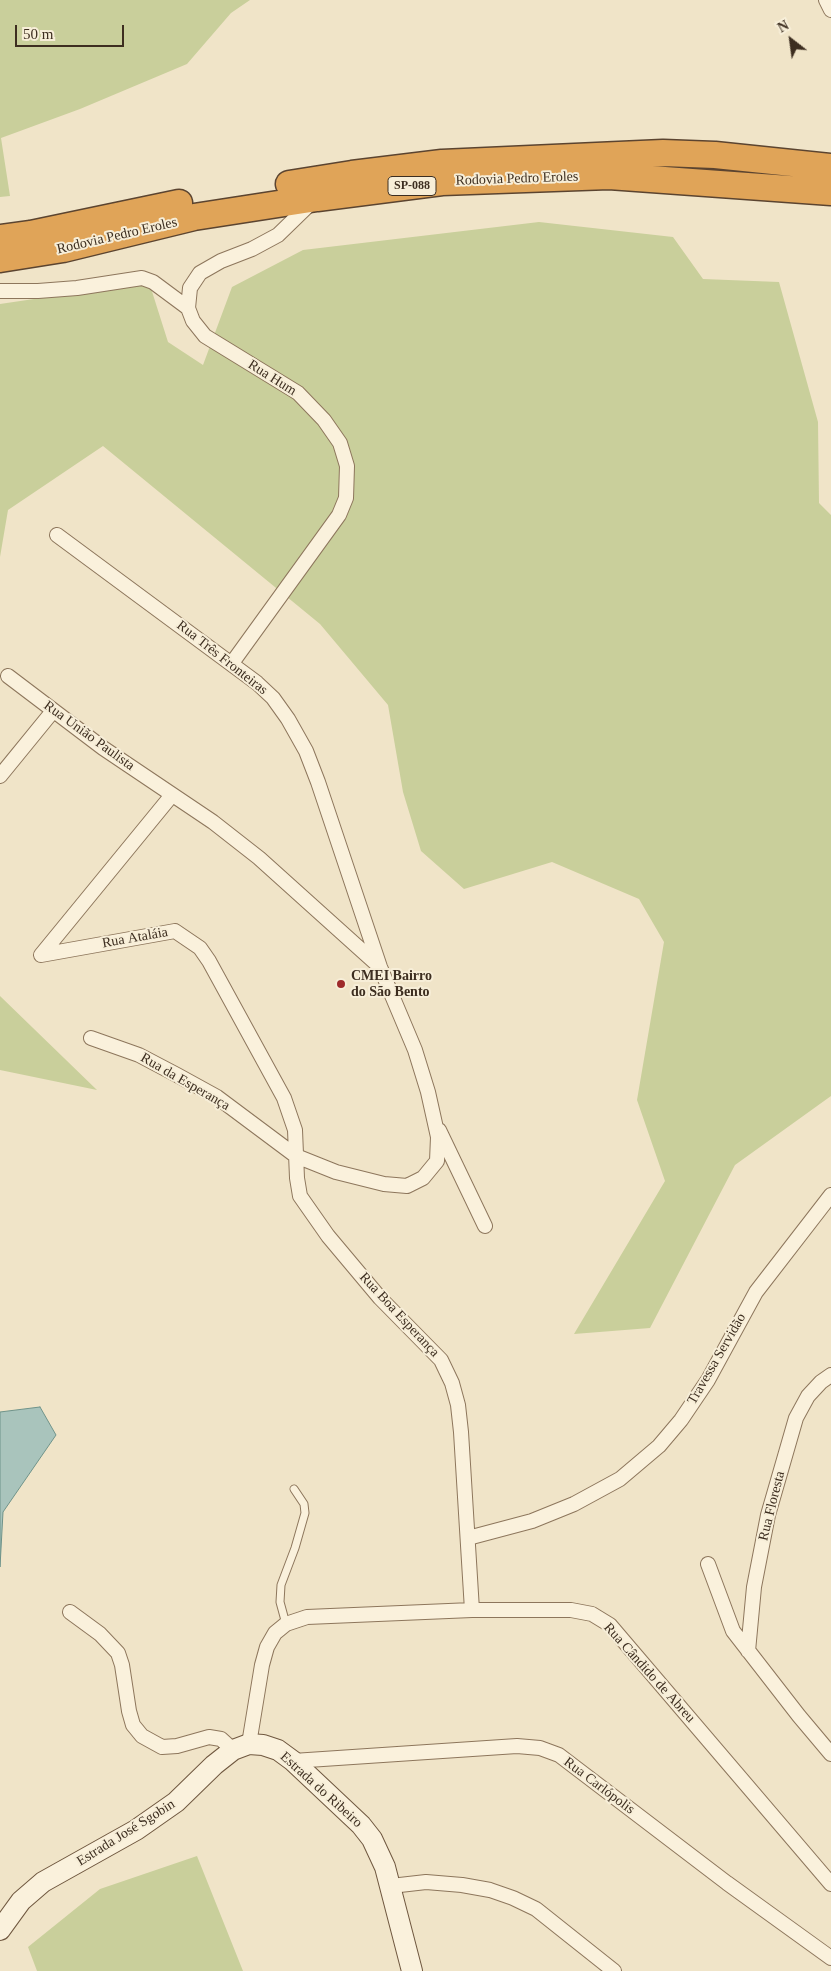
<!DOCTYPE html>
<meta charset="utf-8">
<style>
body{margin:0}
#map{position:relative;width:831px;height:1971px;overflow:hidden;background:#f0e4c8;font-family:Georgia,serif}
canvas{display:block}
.north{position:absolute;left:766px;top:15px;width:50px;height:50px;-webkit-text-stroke:4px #f7eed8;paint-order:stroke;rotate:330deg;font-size:14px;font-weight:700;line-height:20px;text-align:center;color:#3d2e20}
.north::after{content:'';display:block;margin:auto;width:18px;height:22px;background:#3d2e20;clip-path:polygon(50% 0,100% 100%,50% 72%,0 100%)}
.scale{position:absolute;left:15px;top:25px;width:109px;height:22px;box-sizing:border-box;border:2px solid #3d2e20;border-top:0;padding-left:6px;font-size:15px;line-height:18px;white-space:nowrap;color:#3d2e20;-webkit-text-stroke:4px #f7eed8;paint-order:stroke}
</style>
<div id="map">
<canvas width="831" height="1971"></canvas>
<div class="north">N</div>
<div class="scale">50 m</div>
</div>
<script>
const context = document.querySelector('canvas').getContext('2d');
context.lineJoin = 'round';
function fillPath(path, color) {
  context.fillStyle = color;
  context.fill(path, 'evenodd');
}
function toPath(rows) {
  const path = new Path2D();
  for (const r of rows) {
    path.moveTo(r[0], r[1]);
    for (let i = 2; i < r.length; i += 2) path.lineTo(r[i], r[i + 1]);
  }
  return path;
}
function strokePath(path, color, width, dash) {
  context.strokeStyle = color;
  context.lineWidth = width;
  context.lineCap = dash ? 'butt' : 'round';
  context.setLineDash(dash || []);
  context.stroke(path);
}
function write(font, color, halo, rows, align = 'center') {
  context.font = font + ' Georgia,serif';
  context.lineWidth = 4;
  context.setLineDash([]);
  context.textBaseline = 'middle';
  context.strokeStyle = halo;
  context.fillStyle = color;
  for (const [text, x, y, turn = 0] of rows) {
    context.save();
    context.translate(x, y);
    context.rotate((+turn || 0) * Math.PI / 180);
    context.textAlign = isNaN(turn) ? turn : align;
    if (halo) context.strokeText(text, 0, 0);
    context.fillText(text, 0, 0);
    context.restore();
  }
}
const green = toPath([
 [0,0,250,0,231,13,187,64,80,109,1,138,10,196,0,197],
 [539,222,673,237,703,279,779,282,818,422,819,503,831,515,831,1096,735,1165,650,1328,574,1334,665,1181,637,1100,664,942,639,899,552,862,464,889,421,851,403,792,388,705,320,624,103,446,8,510,0,557,0,304,149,282,168,342,203,365,232,287,303,250],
 [0,996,97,1090,0,1070],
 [197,1856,243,1971,37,1971,28,1947,100,1889]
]);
const water = toPath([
 [40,1407,56,1435,3,1512,0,1567,0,1412,40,1407]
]);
const lane = toPath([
 [286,1624,280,1602,281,1585,295,1548,305,1513,304,1504,294,1489]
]);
const street = toPath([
 [826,0,831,10],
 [0,291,38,291,77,288,142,278,153,282,188,308],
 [57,535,257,683,273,698,288,719,306,751,318,782,380,967,415,1050,428,1092,438,1137,437,1161,423,1178,407,1186,384,1184,336,1172,296,1156,217,1097,177,1075,139,1055,91,1038],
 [232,663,339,515,346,498,347,466,340,443,324,420,298,393,205,336,193,321,188,308,190,288,200,273,221,261,252,249,278,235,313,201],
 [8,676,103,748,213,822,259,858,379,966],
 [0,776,53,711],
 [172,795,41,955,175,931,200,948,209,961,284,1098,295,1130,297,1178,300,1196,328,1236,380,1298,441,1360,452,1383,458,1405,461,1432,472,1610],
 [439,1130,485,1226],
 [468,1538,532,1521,574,1504,620,1479,659,1446,681,1420,708,1380,756,1292,831,1195],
 [708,1564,733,1631,799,1716,831,1754],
 [70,1612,100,1634,118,1653,122,1665,129,1711,133,1725,142,1736,162,1747,177,1746,209,1737,221,1739,233,1750],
 [748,1651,754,1587,768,1515,796,1418,808,1396,821,1382,831,1375],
 [249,1744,262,1665,267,1647,275,1633,286,1624,307,1617,472,1610,571,1610,592,1614,610,1625,633,1652,831,1884],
 [293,1761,517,1746,540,1748,559,1755,727,1883,831,1958],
 [391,1886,426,1882,462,1885,490,1890,513,1898,536,1909,614,1971]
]);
const secondary = toPath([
 [0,1930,21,1901,43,1882,136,1830,176,1802,214,1765,233,1750,249,1744,263,1745,278,1750,293,1761,361,1825,372,1839,385,1867,412,1971]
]);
const highway = toPath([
 [289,184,352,174,442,163,663,153,715,155,831,167],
 [0,238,31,234,179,203],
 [0,259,63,249,194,217,317,198,442,182,609,176,831,192]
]);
const markers = [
 [341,984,5,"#9e2a2b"]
];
const shields = [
 [412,186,48]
];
const shieldNames = [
 ["SP-088",412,186]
];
const streetNames = [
 ["Rodovia Pedro Eroles",517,179,-2],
 ["Rodovia Pedro Eroles",117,236,-13],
 ["Rua Hum",272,378,32],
 ["Rua Três Fronteiras",222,658,38],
 ["Rua União Paulista",89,736,36],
 ["Rua Ataláia",135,938,-10],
 ["Rua da Esperança",185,1082,30],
 ["Rua Boa Esperança",399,1315,47],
 ["Travessa Servidão",717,1359,-60],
 ["Rua Floresta",772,1506,-76],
 ["Rua Cândido de Abreu",649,1673,48],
 ["Rua Carlópolis",599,1786,37],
 ["Estrada do Ribeiro",321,1790,42],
 ["Estrada José Sgobin",126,1833,-32]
];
const poiNames = [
 ["CMEI Bairro",351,976],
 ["do São Bento",351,992]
];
fillPath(green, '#c9cf9b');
fillPath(water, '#a9c4bc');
strokePath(water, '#6f938a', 1);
strokePath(lane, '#8d765c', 9);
strokePath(street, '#8d765c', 16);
strokePath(secondary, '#6f573f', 22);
strokePath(highway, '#5b4430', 29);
strokePath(lane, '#faf1dc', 7);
strokePath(street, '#faf1dc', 14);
strokePath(secondary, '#faf1dc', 20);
strokePath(highway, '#e0a458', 26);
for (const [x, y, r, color] of markers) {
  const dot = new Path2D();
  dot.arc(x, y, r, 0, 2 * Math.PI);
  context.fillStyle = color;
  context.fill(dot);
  strokePath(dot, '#f7eed8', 2);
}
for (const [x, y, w] of shields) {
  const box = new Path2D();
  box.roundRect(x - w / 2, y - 9.5, w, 19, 4);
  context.fillStyle = '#f7eed8';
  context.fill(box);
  strokePath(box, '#3d2e20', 1);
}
write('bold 12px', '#3d2e20', null, shieldNames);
write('14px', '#3d2e20', '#f7eed8', streetNames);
write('bold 14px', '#3d2e20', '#f7eed8', poiNames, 'left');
</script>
